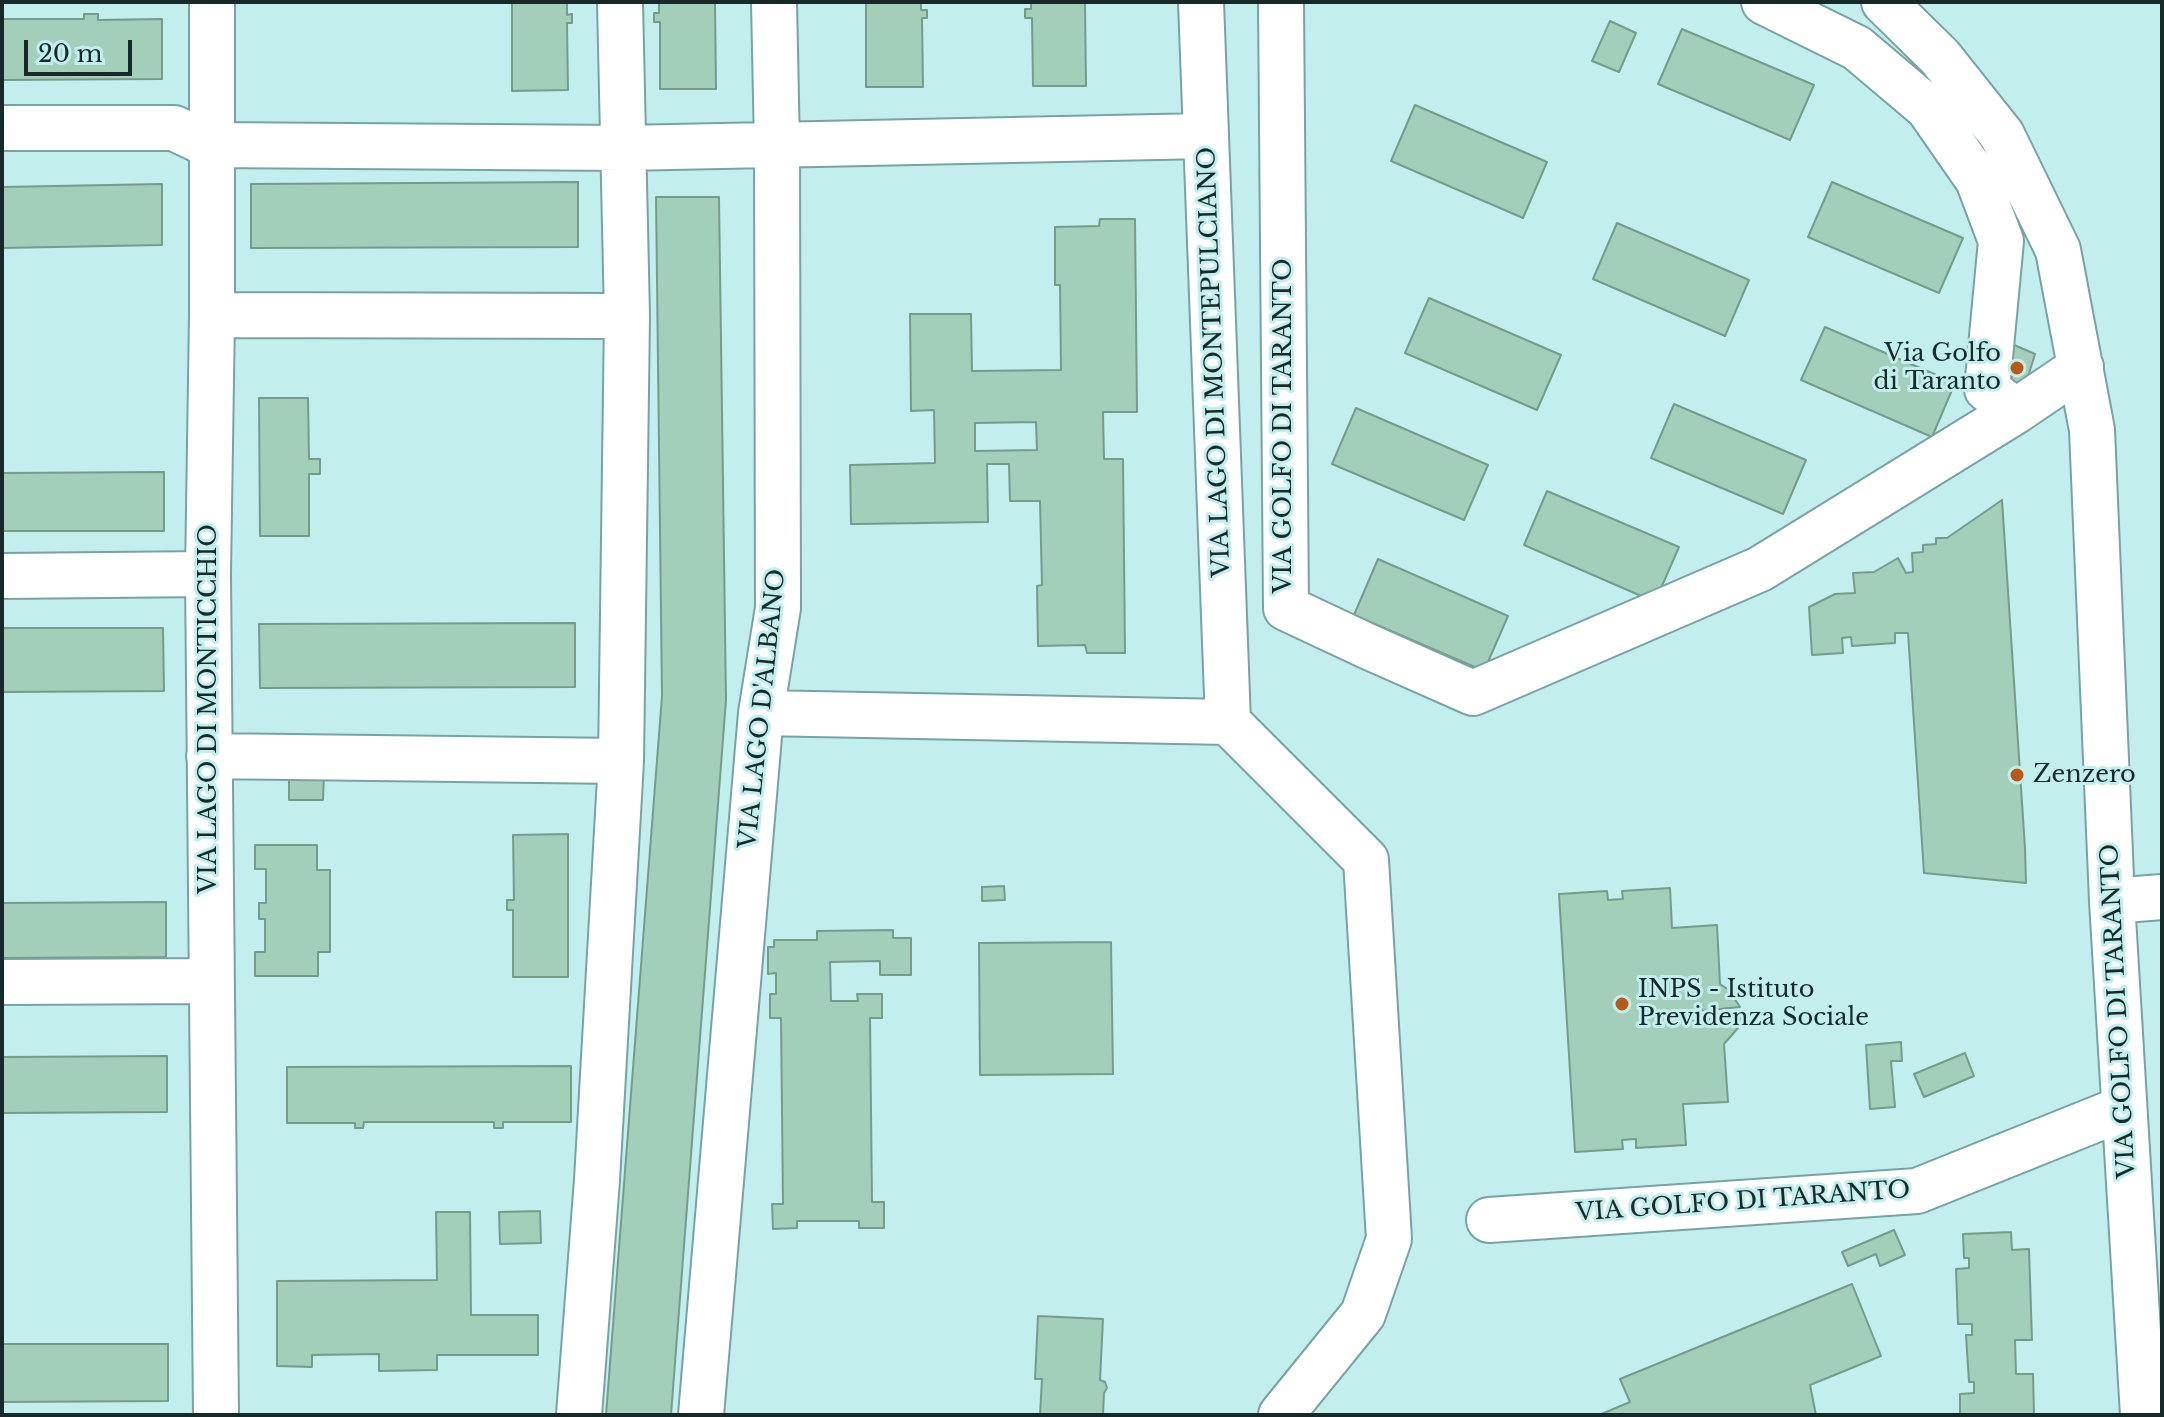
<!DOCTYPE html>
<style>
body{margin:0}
#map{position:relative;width:2164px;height:1417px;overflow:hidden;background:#c2efee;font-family:"Libre Baskerville",serif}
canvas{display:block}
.frame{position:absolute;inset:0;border:4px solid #172929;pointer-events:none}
.scale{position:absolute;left:24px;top:40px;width:108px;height:36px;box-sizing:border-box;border:4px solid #172929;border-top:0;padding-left:10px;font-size:24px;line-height:28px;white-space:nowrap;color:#172929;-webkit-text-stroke:6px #c2efee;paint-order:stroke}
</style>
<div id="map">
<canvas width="2164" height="1417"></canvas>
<div class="frame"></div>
<div class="scale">20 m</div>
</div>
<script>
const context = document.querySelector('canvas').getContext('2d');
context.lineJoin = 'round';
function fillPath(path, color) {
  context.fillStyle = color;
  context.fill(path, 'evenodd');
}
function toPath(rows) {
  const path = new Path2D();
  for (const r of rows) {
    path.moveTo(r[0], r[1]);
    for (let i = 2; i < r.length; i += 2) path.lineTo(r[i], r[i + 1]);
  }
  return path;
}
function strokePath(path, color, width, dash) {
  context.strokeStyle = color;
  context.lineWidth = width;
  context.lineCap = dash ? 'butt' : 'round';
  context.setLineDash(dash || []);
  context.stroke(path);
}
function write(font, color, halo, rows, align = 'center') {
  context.font = font + ' "Libre Baskerville",serif';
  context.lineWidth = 6;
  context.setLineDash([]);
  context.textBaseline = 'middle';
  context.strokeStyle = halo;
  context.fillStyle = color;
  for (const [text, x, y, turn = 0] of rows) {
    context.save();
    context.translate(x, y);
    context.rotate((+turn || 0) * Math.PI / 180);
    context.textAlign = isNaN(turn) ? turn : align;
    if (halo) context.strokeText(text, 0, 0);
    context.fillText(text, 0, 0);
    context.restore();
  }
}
const building = toPath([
 [512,2,567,2,567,15,572,14,572,23,567,23,568,90,512,91,512,2],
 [659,2,715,2,716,89,660,89,660,22,654,22,654,13,659,13,659,2],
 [866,2,921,2,921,10,927,10,927,18,922,18,923,87,866,87,866,2],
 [1031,2,1085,2,1086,86,1033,86,1032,18,1025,18,1025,9,1031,9,1031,2],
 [84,14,98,14,98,20,162,19,162,79,2,80,2,19,84,19,84,14],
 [1610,21,1636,33,1619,72,1592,61,1610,21],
 [1682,29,1814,85,1790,140,1658,84,1682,29],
 [1415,105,1547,162,1523,218,1391,161,1415,105],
 [578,182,578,247,251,248,251,184,578,182],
 [1832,182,1963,238,1939,293,1808,237,1832,182],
 [162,184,162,245,2,248,2,187,162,184],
 [656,197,719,197,726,700,671,1415,606,1415,662,696,656,197],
 [1100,219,1135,219,1137,412,1103,412,1104,459,1123,459,1125,653,1087,653,1085,645,1038,646,1037,586,1042,585,1040,501,1010,501,1009,464,987,464,988,522,857,524,851,524,850,465,935,463,934,410,911,411,910,314,971,314,972,371,1061,370,1060,285,1055,285,1055,227,1099,226,1100,219],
 [1036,422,1037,450,975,451,975,423,1036,422],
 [1617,223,1749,280,1725,336,1593,279,1617,223],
 [1429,298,1561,355,1537,410,1405,353,1429,298],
 [1825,327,1955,383,1932,437,1801,380,1825,327],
 [2012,344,2035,354,2024,390,2009,384,2013,374,2002,369,2012,344],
 [259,398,308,398,309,459,320,459,320,474,309,474,309,536,260,536,259,398],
 [1674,404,1806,460,1783,514,1651,458,1674,404],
 [1356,408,1488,465,1464,520,1332,464,1356,408],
 [164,472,164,531,2,531,2,473,164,472],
 [1547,491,1679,547,1655,602,1524,545,1547,491],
 [2002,500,2025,848,2026,883,1924,873,1908,633,1895,633,1895,643,1852,646,1851,637,1842,638,1843,653,1812,655,1809,607,1835,594,1855,593,1853,573,1874,572,1898,558,1906,573,1913,572,1912,553,1923,552,1923,545,1936,544,1936,538,1947,538,2002,500],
 [1378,559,1508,616,1484,671,1354,615,1378,559],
 [575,623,575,687,260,688,259,624,575,623],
 [2,628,163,628,164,691,2,692,2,628],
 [289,773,324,773,323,800,289,800,289,773],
 [568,834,568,977,513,977,513,910,507,910,507,900,514,900,513,835,568,834],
 [255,845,317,845,317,870,330,870,330,952,318,952,318,976,255,976,255,952,265,952,265,919,259,919,259,903,266,903,266,869,255,869,255,845],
 [1004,886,1005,900,982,901,982,887,1004,886],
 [1670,888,1672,928,1717,925,1720,984,1729,990,1740,1007,1689,1012,1689,1021,1741,1016,1738,1028,1724,1044,1728,1102,1683,1104,1686,1145,1636,1148,1636,1139,1622,1140,1623,1149,1575,1152,1559,894,1607,891,1608,900,1623,899,1622,891,1670,888],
 [166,902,166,957,2,958,2,903,166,902],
 [893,930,893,938,911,938,911,975,880,975,880,961,830,962,831,1001,858,1001,857,994,882,994,882,1018,870,1018,872,1202,884,1202,884,1228,859,1228,859,1221,797,1221,797,1228,773,1229,772,1204,783,1204,781,1018,770,1018,770,994,776,994,776,973,768,974,768,947,774,947,774,940,817,940,817,931,893,930],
 [1111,942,1113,1074,980,1075,979,943,1111,942],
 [1901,1042,1902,1061,1891,1061,1895,1107,1870,1109,1866,1045,1901,1042],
 [1965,1053,1974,1076,1924,1097,1914,1074,1965,1053],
 [167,1056,167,1112,2,1113,2,1057,167,1056],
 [571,1066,571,1122,503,1122,503,1128,494,1128,494,1122,364,1122,363,1128,355,1128,355,1123,287,1123,287,1067,571,1066],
 [540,1211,541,1243,500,1244,499,1212,540,1211],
 [436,1212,470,1212,471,1315,538,1315,538,1355,437,1355,437,1370,379,1371,379,1354,312,1355,312,1367,277,1366,277,1281,437,1280,436,1212],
 [1894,1230,1905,1255,1880,1266,1876,1254,1848,1266,1842,1252,1894,1230],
 [2011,1232,2012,1250,2029,1249,2032,1340,2015,1340,2016,1374,2033,1374,2034,1415,1960,1415,1960,1394,1974,1393,1974,1382,1969,1382,1966,1335,1972,1335,1972,1324,1958,1324,1956,1269,1969,1268,1969,1258,1964,1258,1963,1234,2011,1232],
 [1852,1284,1881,1356,1810,1385,1816,1415,1599,1415,1630,1402,1620,1379,1852,1284],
 [1038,1316,1103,1319,1100,1380,1105,1382,1107,1388,1104,1393,1103,1415,1040,1415,1042,1379,1035,1379,1038,1316],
 [2,1344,168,1344,168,1401,2,1402,2,1344]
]);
const minor = toPath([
 [212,2,212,315,208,574,216,1415],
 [1201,2,1228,722],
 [1281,2,1286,608,1367,646,1473,693,1760,569,2016,411,2081,367],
 [1764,2,1857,48,1928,108,1978,180,2001,241,1987,389,2016,411],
 [1884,2,1940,57,2002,135,2058,250,2092,430,2112,901,2143,1415],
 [2,128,174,128,210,145,624,148,1206,136],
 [212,315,627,316],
 [2,576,208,574],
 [761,713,1228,722,1366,860,1389,1239,1363,1314,1281,1415],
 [209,756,621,761],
 [2112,901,2162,897],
 [2,982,210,981],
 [1489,1220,1917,1191,2124,1108],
 [579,1415,597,1180,621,761,627,316,620,2],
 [701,1415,761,713,778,608,777,146,774,2]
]);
const markers = [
 [2017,368,8,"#b95917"],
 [2017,775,8,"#b95917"],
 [1622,1004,8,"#b95917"]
];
const poiNames = [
 ["Via Golfo",2001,354,"right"],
 ["di Taranto",2001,382,"right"],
 ["Zenzero",2033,775],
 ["INPS - Istituto",1638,990],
 ["Previdenza Sociale",1638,1018]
];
const streetNames = [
 ["VIA LAGO DI MONTEPULCIANO",1215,362,-92],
 ["VIA GOLFO DI TARANTO",1284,426,-90],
 ["VIA LAGO DI MONTICCHIO",209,709,-90],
 ["VIA LAGO D'ALBANO",763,709,-84],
 ["VIA GOLFO DI TARANTO",2119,1011,-93],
 ["VIA GOLFO DI TARANTO",1743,1202,-4]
];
fillPath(building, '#a3ceba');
strokePath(building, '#779b8b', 2);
strokePath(minor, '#78a3a2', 48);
strokePath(minor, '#fff', 44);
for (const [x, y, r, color] of markers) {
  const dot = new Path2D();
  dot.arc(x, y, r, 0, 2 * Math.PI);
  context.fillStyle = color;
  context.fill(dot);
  strokePath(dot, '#c2efee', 3);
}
write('24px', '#172929', '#c2efee', poiNames, 'left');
write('24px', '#172929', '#c2efee', streetNames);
</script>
